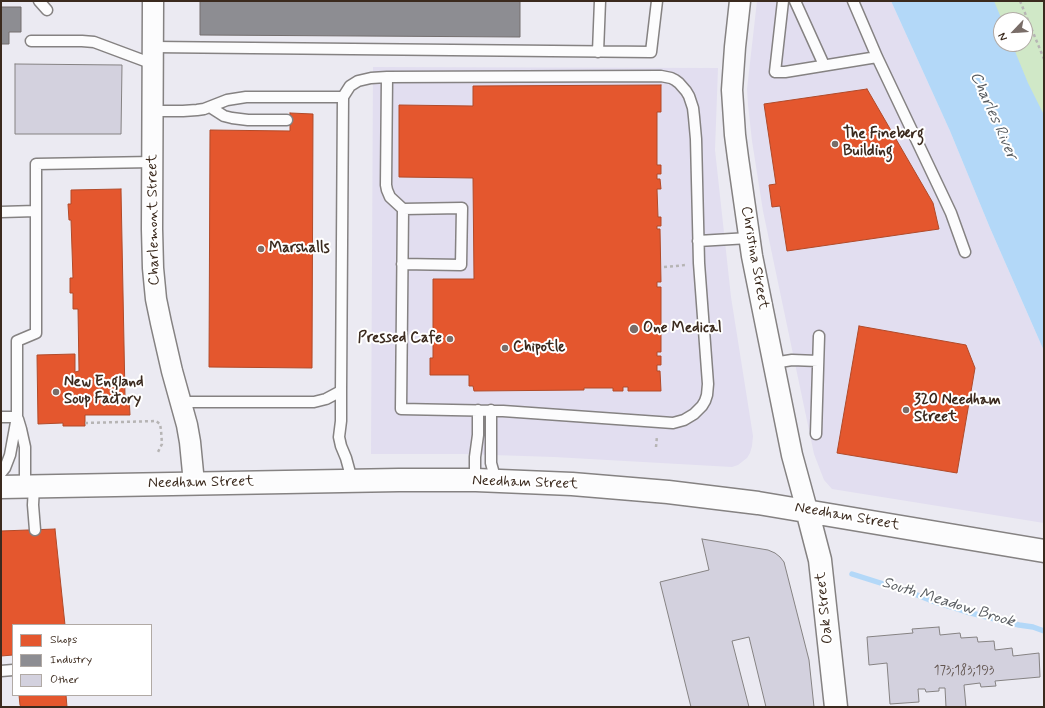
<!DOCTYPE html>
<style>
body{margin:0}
#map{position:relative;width:1045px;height:708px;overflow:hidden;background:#ebeaf2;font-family:Mynerve,sans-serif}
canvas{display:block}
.frame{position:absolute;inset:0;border:2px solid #3b2a1e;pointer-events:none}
.legend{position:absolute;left:12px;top:624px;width:140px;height:72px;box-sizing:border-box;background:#fff;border:1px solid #b1aaa5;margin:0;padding:5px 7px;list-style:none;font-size:12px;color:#3b2a1e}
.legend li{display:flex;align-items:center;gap:8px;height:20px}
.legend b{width:20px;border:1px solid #b1aaa5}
.north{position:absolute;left:993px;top:12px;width:40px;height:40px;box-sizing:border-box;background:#fff;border:1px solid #b1aaa5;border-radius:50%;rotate:245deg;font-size:11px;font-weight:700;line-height:16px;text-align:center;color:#3b2a1e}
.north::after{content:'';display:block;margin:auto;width:14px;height:18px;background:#796d68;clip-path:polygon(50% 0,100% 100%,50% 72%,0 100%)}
</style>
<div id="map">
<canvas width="1045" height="708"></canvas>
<div class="frame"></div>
<ul class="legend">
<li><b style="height:11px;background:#e4572e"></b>Shops</li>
<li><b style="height:11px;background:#8d8d92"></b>Industry</li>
<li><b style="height:11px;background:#d3d1de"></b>Other</li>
</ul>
<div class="north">N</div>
</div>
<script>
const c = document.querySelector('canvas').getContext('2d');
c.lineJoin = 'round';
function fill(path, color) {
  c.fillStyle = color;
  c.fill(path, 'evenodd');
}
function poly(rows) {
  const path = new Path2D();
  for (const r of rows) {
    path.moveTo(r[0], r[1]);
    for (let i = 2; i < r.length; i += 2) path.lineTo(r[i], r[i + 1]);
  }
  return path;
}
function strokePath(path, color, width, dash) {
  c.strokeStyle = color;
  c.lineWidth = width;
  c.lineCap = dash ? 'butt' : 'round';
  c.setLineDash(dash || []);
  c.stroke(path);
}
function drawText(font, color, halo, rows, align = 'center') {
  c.font = font + ' Mynerve,sans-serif';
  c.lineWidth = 4;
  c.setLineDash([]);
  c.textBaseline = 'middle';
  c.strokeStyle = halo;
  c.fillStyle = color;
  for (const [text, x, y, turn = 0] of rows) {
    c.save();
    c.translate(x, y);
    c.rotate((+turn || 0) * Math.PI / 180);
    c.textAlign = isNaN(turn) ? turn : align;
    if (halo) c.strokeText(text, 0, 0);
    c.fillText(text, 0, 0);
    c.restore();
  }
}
const built = poly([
 [757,1,891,1,950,131,990,228,1044,351,1044,523,832,489,824,480,814,454,763,211,752,141,748,105,747,89],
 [373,67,718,68,715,150,731,297,753,436,752,446,750,453,747,458,738,465,732,467,554,457,463,454,371,454]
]);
const green = poly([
 [982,1,1044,1,1044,138,1001,44,1025,44,1025,20,1001,20]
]);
const water = poly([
 [891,1,994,1,1002,20,1001,20,1001,44,1012,44,1028,83,1044,115,1044,351,990,228,950,131]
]);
const shops = poly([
 [661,85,661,112,657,112,657,165,661,165,661,174,657,174,657,179,660,179,661,189,657,189,658,217,661,217,661,226,657,226,657,229,660,229,661,282,657,282,657,287,661,287,661,352,657,352,657,356,661,356,661,365,657,365,657,371,660,371,661,391,628,391,628,387,623,387,623,391,613,391,613,388,584,388,584,390,474,391,473,386,469,386,469,375,430,375,430,358,433,358,433,279,474,279,473,178,399,177,399,105,473,106,473,86,661,85],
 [867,89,933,203,939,229,787,251,780,206,772,207,769,185,776,184,764,104,867,89],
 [290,113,313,114,312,368,209,367,210,130,290,131,290,113],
 [121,189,125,396,129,396,130,415,85,415,85,426,63,426,63,423,38,424,37,355,75,354,75,372,79,371,78,309,73,309,73,293,70,293,70,278,73,278,71,220,69,220,68,204,71,204,71,190,121,189],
 [859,326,966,345,975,368,957,473,837,453,859,326],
 [55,529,65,625,13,625,13,655,1,656,1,531,55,529],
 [19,695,66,695,67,707,21,707,20,705,19,695]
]);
const industry = poly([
 [200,1,520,1,520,37,200,35,200,1],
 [1,7,21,7,21,32,9,32,9,44,1,44,1,7]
]);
const stream = poly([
 [852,574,912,593,935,602,967,612,1019,625,1033,627,1044,631]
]);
const building = poly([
 [15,64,122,65,121,134,15,134,15,64],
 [702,539,768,550,775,553,780,557,784,562,809,660,814,707,766,707,749,637,732,641,749,707,691,707,660,582,709,570,702,539],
 [939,627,940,635,960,633,961,638,977,637,978,642,994,641,995,650,1012,648,1013,656,1039,653,1040,677,995,681,996,686,981,687,980,683,964,685,966,707,946,707,945,688,939,688,939,691,926,692,925,689,918,689,919,702,890,704,887,663,869,665,867,637,913,633,912,629,939,627]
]);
const path = poly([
 [1020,1,1044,59],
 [664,267,686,265],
 [85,423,156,421,160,424,161,430,162,444,158,452],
 [656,447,657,436]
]);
const lane = poly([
 [39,1,47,10],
 [783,1,775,72,785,72,877,57],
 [795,1,824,65],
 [853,1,877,57,943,196,951,213,965,252],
 [31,41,82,41,94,42,153,64],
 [153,47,651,52,657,1],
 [598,52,600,1],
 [343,97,350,86,358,81,371,78,387,77,661,76,671,78,675,80,679,83,686,91,689,96,693,108,694,117,696,139,699,263,708,384,707,395,705,401,702,406,694,414,684,420,673,423,503,411,401,409,403,209,390,197,387,190,386,185,387,77],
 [210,107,224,116,232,118,248,120,287,120],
 [153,111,183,111,197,110,204,109,227,100,246,97,343,97,341,391,326,399,314,402,188,402,181,403],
 [1,212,36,211],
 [698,241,749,238],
 [402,264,461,265,462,208,403,209],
 [773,363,792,360,818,361],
 [341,391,341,421,339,437,341,446,346,458,352,480],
 [491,410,491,463,496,481],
 [1,417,17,417],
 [18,419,21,429,25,447,25,486],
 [816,434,819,336],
 [1,473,5,468,10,455,17,417,17,341,36,333,36,164,153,162],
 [476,480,475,469,475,457,478,435,478,410],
 [34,486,33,505,35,530],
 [1,671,13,670]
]);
const street = poly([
 [153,1,152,229,153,268,156,299,161,323,172,371,187,425,190,442,194,483],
 [740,1,735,47,732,90,735,135,738,158,752,256,792,455,807,510]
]);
const secondary = poly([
 [1,487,399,480,476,480,572,484,668,492,758,503,1044,551],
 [807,510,820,560,836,707]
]);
const markers = [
 [835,144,4,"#796d68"],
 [261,249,4,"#796d68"],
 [634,329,5,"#796d68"],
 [450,339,4,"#796d68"],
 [505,348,4,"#796d68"],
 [56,392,4,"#796d68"],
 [906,410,4,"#796d68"]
];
const numberNames = [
 ["173;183;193",964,671]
];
const poiNames = [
 ["The Fineberg",843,135],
 ["Building",843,152],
 ["Marshalls",269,249],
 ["One Medical",643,329],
 ["Pressed Cafe",442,339,"right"],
 ["Chipotle",513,348],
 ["New England",64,383],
 ["Soup Factory",64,400],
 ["320 Needham",914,401],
 ["Street",914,418]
];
const streetNames = [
 ["Charlemont Street",154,220,-91],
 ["Christina Street",754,258,80],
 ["Needham Street",201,483,-1],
 ["Needham Street",525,483,2],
 ["Needham Street",847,517,10],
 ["Oak Street",825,608,-96]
];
const waterNames = [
 ["Charles River",993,116,66],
 ["South Meadow Brook",948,603,17]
];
fill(built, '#e2def0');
fill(green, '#d0e8c7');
fill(water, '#b3d8f8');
fill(shops, '#e4572e');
strokePath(shops, '#b14a29', 1);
fill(industry, '#8d8d92');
strokePath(industry, '#746f6f', 1);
strokePath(stream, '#b3d8f8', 5.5);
fill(building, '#d3d1de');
strokePath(building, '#858282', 1);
strokePath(lane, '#858282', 13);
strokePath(street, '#858282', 23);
strokePath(secondary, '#858282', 25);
strokePath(path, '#b6b4b4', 2.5, [3, 3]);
strokePath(lane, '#fcfcfd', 10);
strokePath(street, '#fcfcfd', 20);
strokePath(secondary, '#fcfcfd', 22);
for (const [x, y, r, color] of markers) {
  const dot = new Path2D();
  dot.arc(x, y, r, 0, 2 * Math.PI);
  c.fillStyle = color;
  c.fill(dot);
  strokePath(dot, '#fff', 1.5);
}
drawText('13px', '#61544e', null, numberNames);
drawText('bold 15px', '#3b2a1e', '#fff', poiNames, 'left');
drawText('15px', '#3b2a1e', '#fff', streetNames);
drawText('italic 16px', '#585c60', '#fff', waterNames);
</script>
